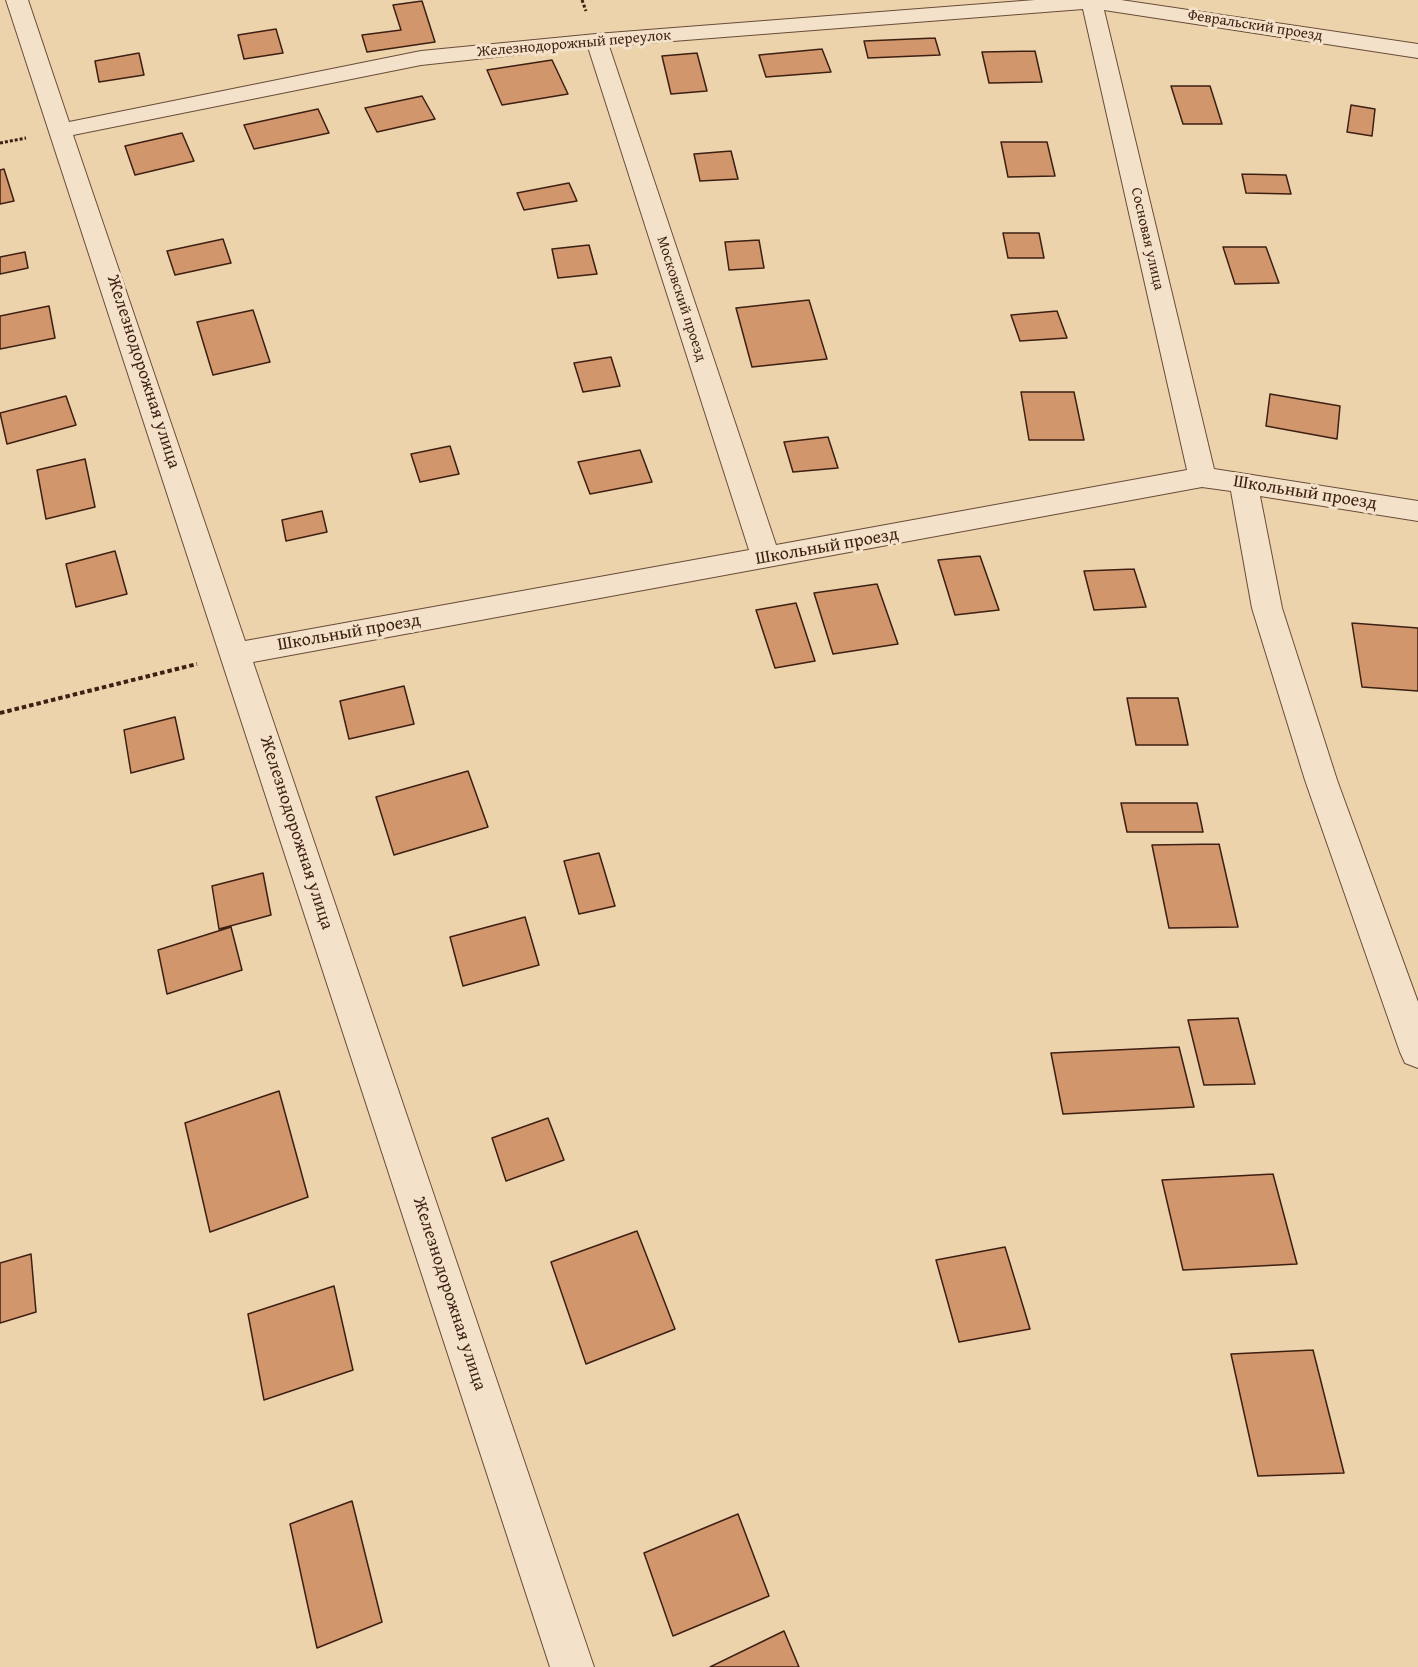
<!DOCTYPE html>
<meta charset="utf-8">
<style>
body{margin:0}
canvas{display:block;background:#ecd3ac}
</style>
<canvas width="1418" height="1667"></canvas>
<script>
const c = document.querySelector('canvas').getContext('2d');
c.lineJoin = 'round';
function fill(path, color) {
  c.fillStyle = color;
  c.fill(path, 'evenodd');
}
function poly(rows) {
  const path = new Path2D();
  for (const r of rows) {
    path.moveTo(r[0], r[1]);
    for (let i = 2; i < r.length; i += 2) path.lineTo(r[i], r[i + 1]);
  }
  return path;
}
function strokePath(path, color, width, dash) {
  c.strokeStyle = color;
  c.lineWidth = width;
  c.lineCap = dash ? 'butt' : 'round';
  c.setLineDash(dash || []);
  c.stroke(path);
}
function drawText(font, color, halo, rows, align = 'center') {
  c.font = font + ' "Gentium Book Plus",serif';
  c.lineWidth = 6;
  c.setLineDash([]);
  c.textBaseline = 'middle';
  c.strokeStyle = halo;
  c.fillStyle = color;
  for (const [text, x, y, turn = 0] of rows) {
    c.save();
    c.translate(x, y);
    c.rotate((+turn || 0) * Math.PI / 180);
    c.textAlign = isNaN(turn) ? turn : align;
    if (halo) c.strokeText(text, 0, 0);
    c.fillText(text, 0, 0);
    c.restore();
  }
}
const building = poly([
 [422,1,435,42,367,52,362,35,401,30,393,5,422,1],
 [276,29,283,53,244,59,238,35,276,29],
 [935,38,940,55,868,58,864,41,935,38],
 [822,49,831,72,766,77,759,55,822,49],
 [1035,51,1042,82,989,83,982,52,1035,51],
 [139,53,144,75,99,82,95,61,139,53],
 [697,53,707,91,671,94,662,56,697,53],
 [552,60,568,94,502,105,487,70,552,60],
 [1171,86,1210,86,1222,124,1183,124,1171,86],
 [422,96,435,119,377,132,365,108,422,96],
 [1351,105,1375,109,1372,136,1347,132,1351,105],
 [318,109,329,133,254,149,244,125,318,109],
 [182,133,194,161,135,175,125,146,182,133],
 [1001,142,1047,142,1055,176,1008,177,1001,142],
 [731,151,738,179,700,181,694,154,731,151],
 [4,169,14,201,0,204,0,170,4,169],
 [1242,174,1286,175,1291,194,1246,193,1242,174],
 [569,183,577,201,524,210,517,193,569,183],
 [1003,233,1039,233,1044,258,1008,258,1003,233],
 [223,239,231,263,175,275,167,251,223,239],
 [759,240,764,268,729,270,725,242,759,240],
 [589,245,597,274,558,278,552,249,589,245],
 [1223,247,1266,247,1279,283,1235,284,1223,247],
 [25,252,28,268,0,274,0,257,25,252],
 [809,300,827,359,752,367,736,308,809,300],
 [49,306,55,338,0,349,0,316,49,306],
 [253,310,270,362,213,375,197,322,253,310],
 [1057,311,1067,338,1020,341,1011,315,1057,311],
 [611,357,620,386,583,392,574,363,611,357],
 [1021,392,1074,392,1084,440,1029,440,1021,392],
 [1270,394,1340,406,1337,439,1266,426,1270,394],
 [66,396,76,425,7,444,0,413,66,396],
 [828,437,838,468,793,472,784,442,828,437],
 [450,446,459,474,420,482,411,454,450,446],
 [640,450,652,482,590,494,578,462,640,450],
 [85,459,95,507,46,519,37,470,85,459],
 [322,511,327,532,286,541,282,520,322,511],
 [115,551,127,594,76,607,66,564,115,551],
 [980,556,999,610,955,615,938,560,980,556],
 [1134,569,1146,607,1094,610,1084,571,1134,569],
 [877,584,898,644,833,654,814,593,877,584],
 [796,603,815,661,775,668,756,610,796,603],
 [1352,623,1418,628,1418,691,1362,687,1352,623],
 [404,686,414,724,349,739,340,701,404,686],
 [1127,698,1178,698,1188,745,1136,745,1127,698],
 [175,717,184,759,131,773,124,730,175,717],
 [468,771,488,827,394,855,376,797,468,771],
 [1121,803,1197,803,1203,832,1127,832,1121,803],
 [1219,844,1238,927,1169,928,1152,845,1219,844],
 [599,853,615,906,579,914,564,861,599,853],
 [263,873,271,915,219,929,212,886,263,873],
 [525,917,539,965,463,986,450,937,525,917],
 [231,927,242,970,167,994,158,950,231,927],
 [1238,1018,1255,1084,1204,1085,1188,1020,1238,1018],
 [1179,1047,1194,1107,1063,1114,1051,1053,1179,1047],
 [279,1091,308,1197,210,1232,185,1123,279,1091],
 [548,1118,564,1160,506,1181,492,1138,548,1118],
 [1273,1174,1297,1264,1183,1270,1162,1180,1273,1174],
 [637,1231,675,1329,586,1364,551,1262,637,1231],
 [1005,1247,1030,1329,959,1342,936,1260,1005,1247],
 [31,1254,36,1312,0,1323,0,1263,31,1254],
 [334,1286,353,1370,264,1400,248,1314,334,1286],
 [1313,1350,1344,1473,1258,1476,1231,1354,1313,1350],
 [352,1501,382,1622,317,1648,290,1524,352,1501],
 [738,1514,769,1596,673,1636,644,1553,738,1514],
 [784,1631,799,1667,710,1667,784,1631]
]);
const pathFar1 = poly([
 [582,0,586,11],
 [0,143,26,138]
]);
const path = poly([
 [0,713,197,664]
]);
const minor = poly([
 [6,0,28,0,69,122,421,51,596,34,1035,0,1121,0,1418,44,1418,58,1104,10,1214,469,1418,501,1418,521,1260,496,1282,608,1337,780,1418,1002,1418,1068,1405,1063,1400,1052,1305,780,1252,608,1231,491,1202,487,253,662,594,1667,550,1667,6,0],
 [1083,9,1187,470,776,545,609,46,1083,9],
 [588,47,749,550,245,641,73,135,421,65,588,47]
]);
const farStreetnames = [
 ["Февральский проезд",1255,26,9],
 ["Железнодорожный переулок",574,44,-5],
 ["Сосновая улица",1147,239,77],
 ["Московский проезд",681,299,72]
];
const streetNames = [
 ["Железнодорожная улица",143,372,72],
 ["Школьный проезд",1305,493,9],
 ["Школьный проезд",827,547,-10],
 ["Школьный проезд",349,633,-10],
 ["Железнодорожная улица",296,833,72],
 ["Железнодорожная улица",449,1294,72]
];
fill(building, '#d2966c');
strokePath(building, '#3d1f13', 1.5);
strokePath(minor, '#694c39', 2);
strokePath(pathFar1, '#3d1f13', 3, [3, 2]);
strokePath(path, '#3d1f13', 4, [4.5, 3]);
fill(minor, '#f3e2c9');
drawText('15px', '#3d1f13', '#f3e2c9', farStreetnames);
drawText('18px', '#3d1f13', '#f3e2c9', streetNames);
</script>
